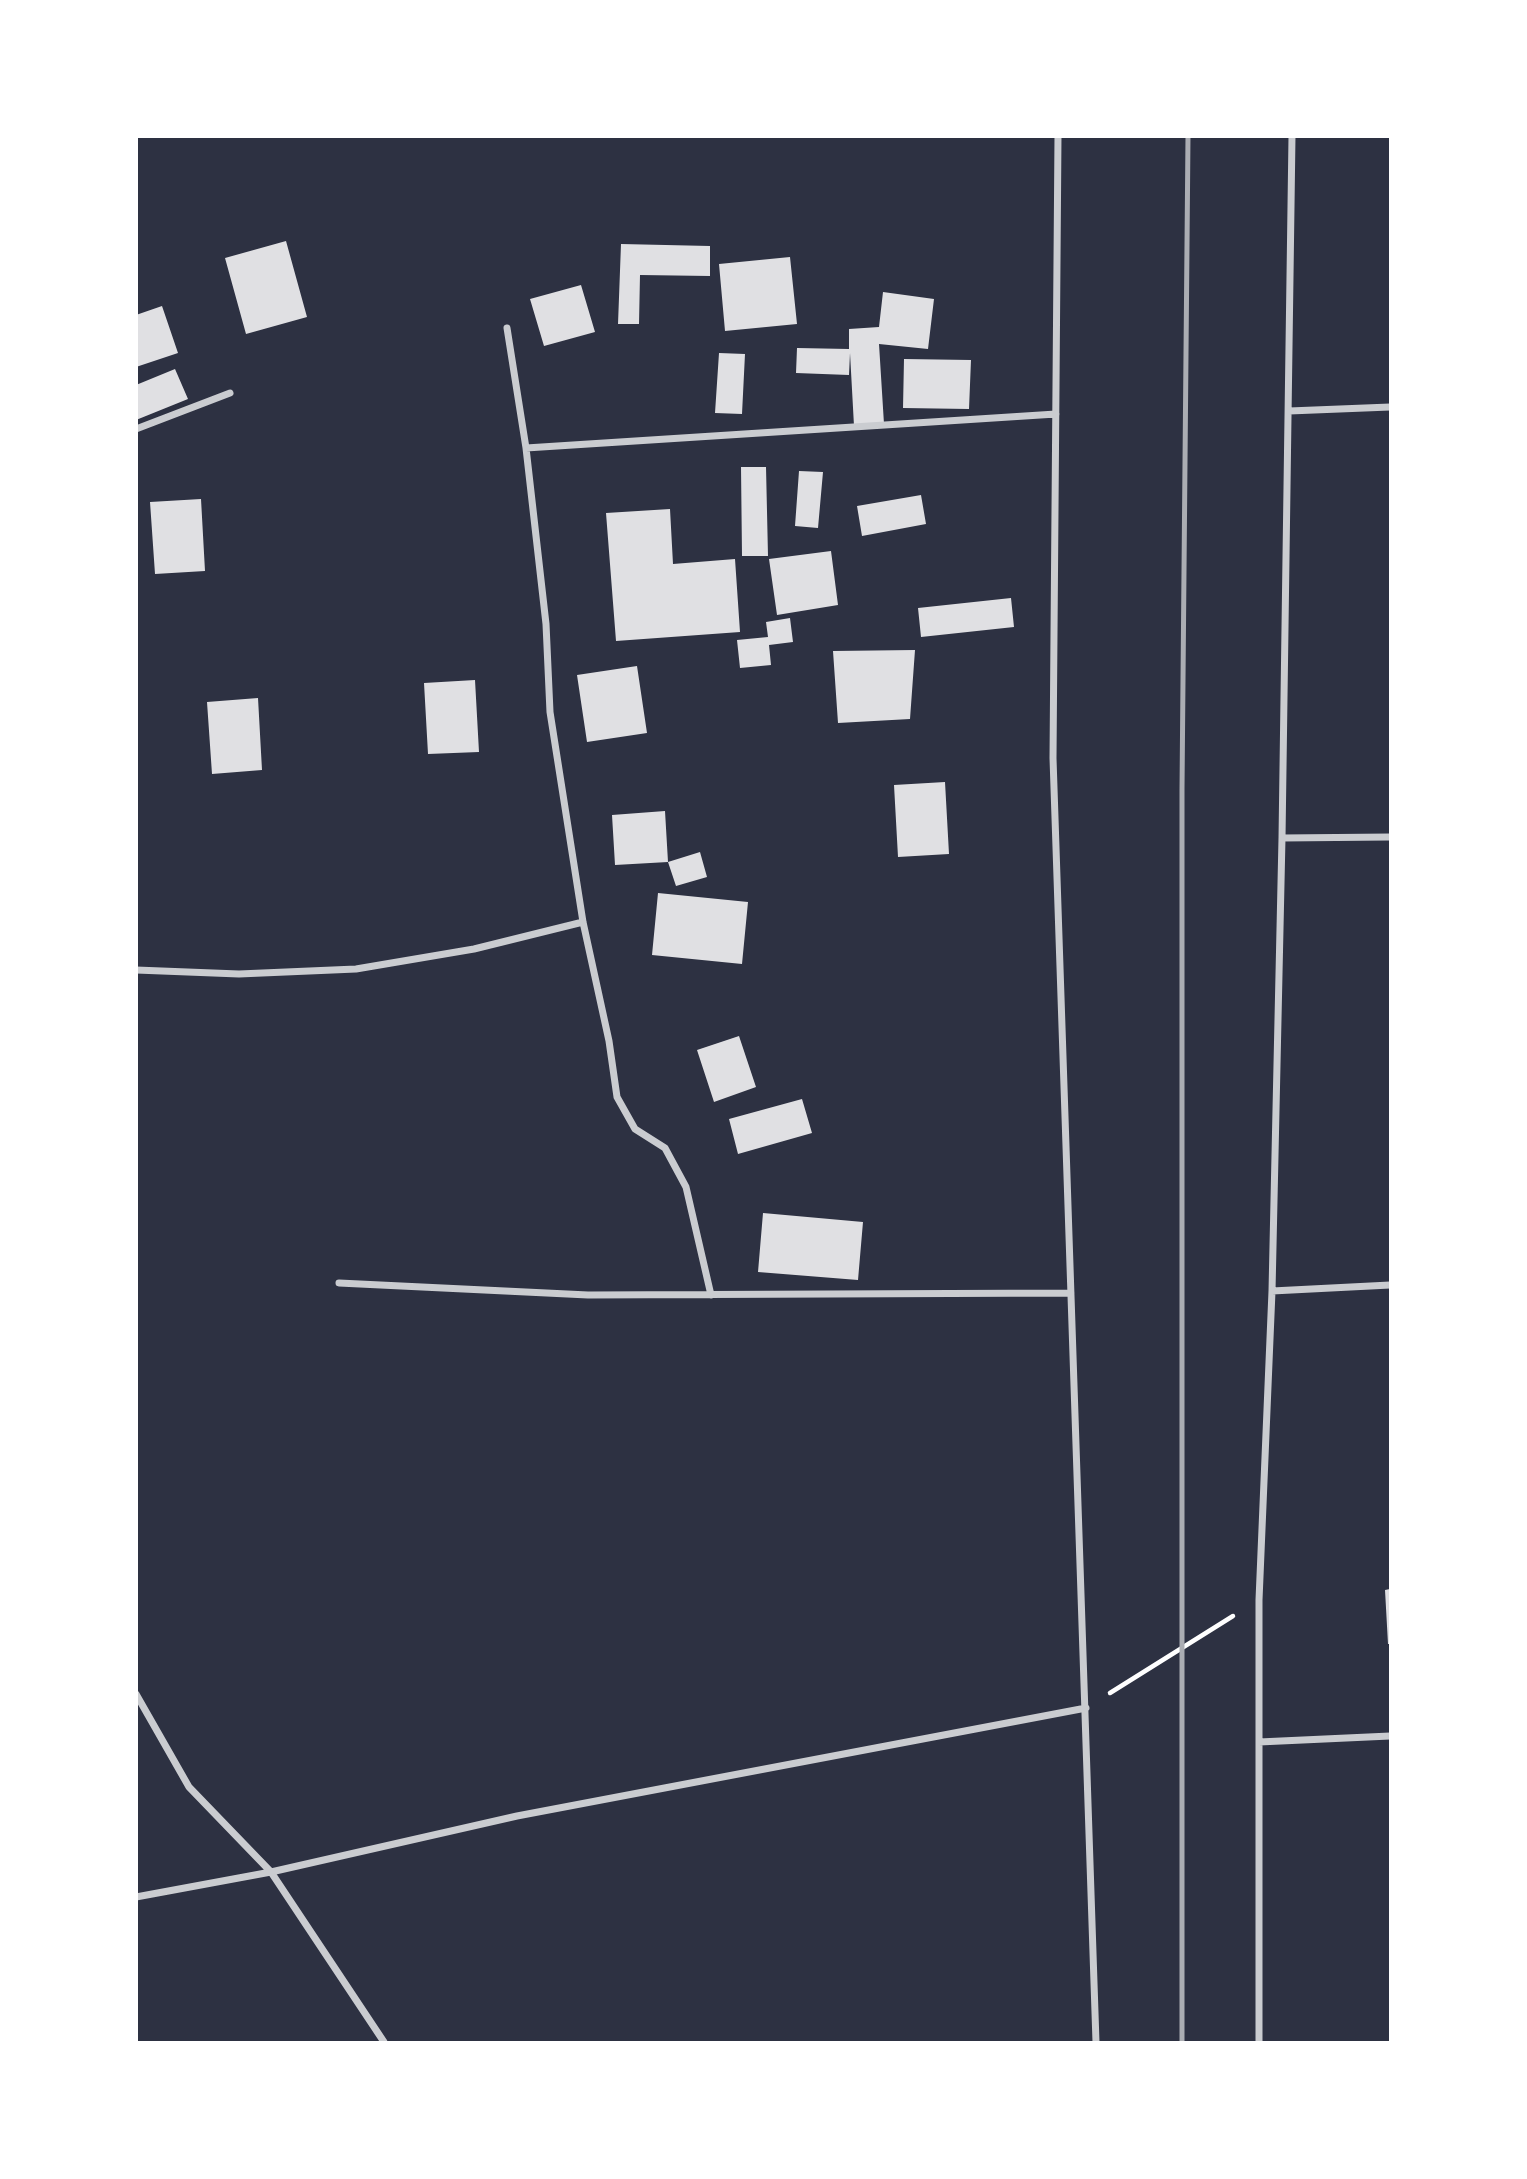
<!DOCTYPE html>
<style>
body{margin:0}
#map{position:relative;width:1527px;height:2179px;overflow:hidden;background:#2d3142;font-family:Lato,sans-serif}
canvas{display:block}
.frame{position:absolute;inset:0;border:138px solid #fff;pointer-events:none}
</style>
<div id="map">
<canvas width="1527" height="2179"></canvas>
<div class="frame"></div>
</div>
<script>
const c = document.querySelector('canvas').getContext('2d');
c.lineJoin = 'round';
function fill(path, color) {
  c.fillStyle = color;
  c.fill(path, 'evenodd');
}
function poly(rows) {
  const path = new Path2D();
  for (const r of rows) {
    path.moveTo(r[0], r[1]);
    for (let i = 2; i < r.length; i += 2) path.lineTo(r[i], r[i + 1]);
  }
  return path;
}
function strokePath(path, color, width, dash) {
  c.strokeStyle = color;
  c.lineWidth = width;
  c.lineCap = dash ? 'butt' : 'round';
  c.setLineDash(dash || []);
  c.stroke(path);
}
const building = poly([
 [286,241,307,317,246,334,225,258],
 [621,244,710,246,710,276,640,275,639,324,618,324],
 [790,257,797,324,725,331,719,264],
 [581,285,595,332,544,346,530,299],
 [883,292,934,299,928,349,879,344,884,424,854,426,850,353,849,375,796,373,797,348,849,349,849,329,879,327],
 [162,306,178,353,136,367,136,315],
 [719,353,745,354,742,414,715,413],
 [904,359,971,360,969,409,903,408],
 [175,369,188,399,136,420,136,385],
 [741,467,766,467,768,556,742,556],
 [799,471,823,472,818,528,795,526],
 [921,495,926,524,862,536,857,506],
 [201,499,205,571,155,574,150,502],
 [670,509,673,564,735,559,740,632,616,641,606,513],
 [831,551,838,605,777,615,769,559],
 [1011,598,1014,627,921,637,918,608],
 [790,618,793,642,769,645,771,665,740,668,737,640,768,637,766,622],
 [915,650,910,719,838,723,833,651],
 [637,666,647,733,587,742,577,675],
 [475,680,479,752,428,754,424,683],
 [258,698,262,770,212,774,207,702],
 [945,782,949,854,898,857,894,785],
 [665,811,668,862,615,865,612,815],
 [700,852,707,877,676,886,668,862],
 [658,893,748,902,742,964,652,955],
 [739,1036,756,1087,714,1102,697,1050],
 [802,1099,812,1133,738,1154,729,1119],
 [763,1213,863,1222,858,1280,758,1272],
 [1390,1589,1390,1644,1388,1644,1385,1590]
]);
const path = poly([
 [1110,1693,1233,1616]
]);
const minor = poly([
 [1058,136,1053,758,1096,2042],
 [507,328,526,448,546,624,550,712,583,922,609,1041,617,1097,635,1129,665,1148,686,1187,711,1295],
 [1289,411,1390,407],
 [136,429,230,393],
 [526,448,1056,414],
 [1282,838,1390,837],
 [136,970,239,974,356,969,474,949,583,922],
 [339,1283,588,1295,1071,1293],
 [1272,1291,1390,1285],
 [136,1694,189,1787,271,1872,384,2042],
 [1259,1742,1390,1736],
 [136,1897,271,1872,517,1816,1086,1708],
 [1259,2042,1259,1600,1272,1291,1282,838,1292,136]
]);
const rail = poly([
 [1182,2042,1182,789,1188,136]
]);
fill(building, '#e0e0e3');
strokePath(path, '#fff', 4.5);
strokePath(minor, '#caccd0', 7);
strokePath(rail, '#abadb3', 5);
</script>
